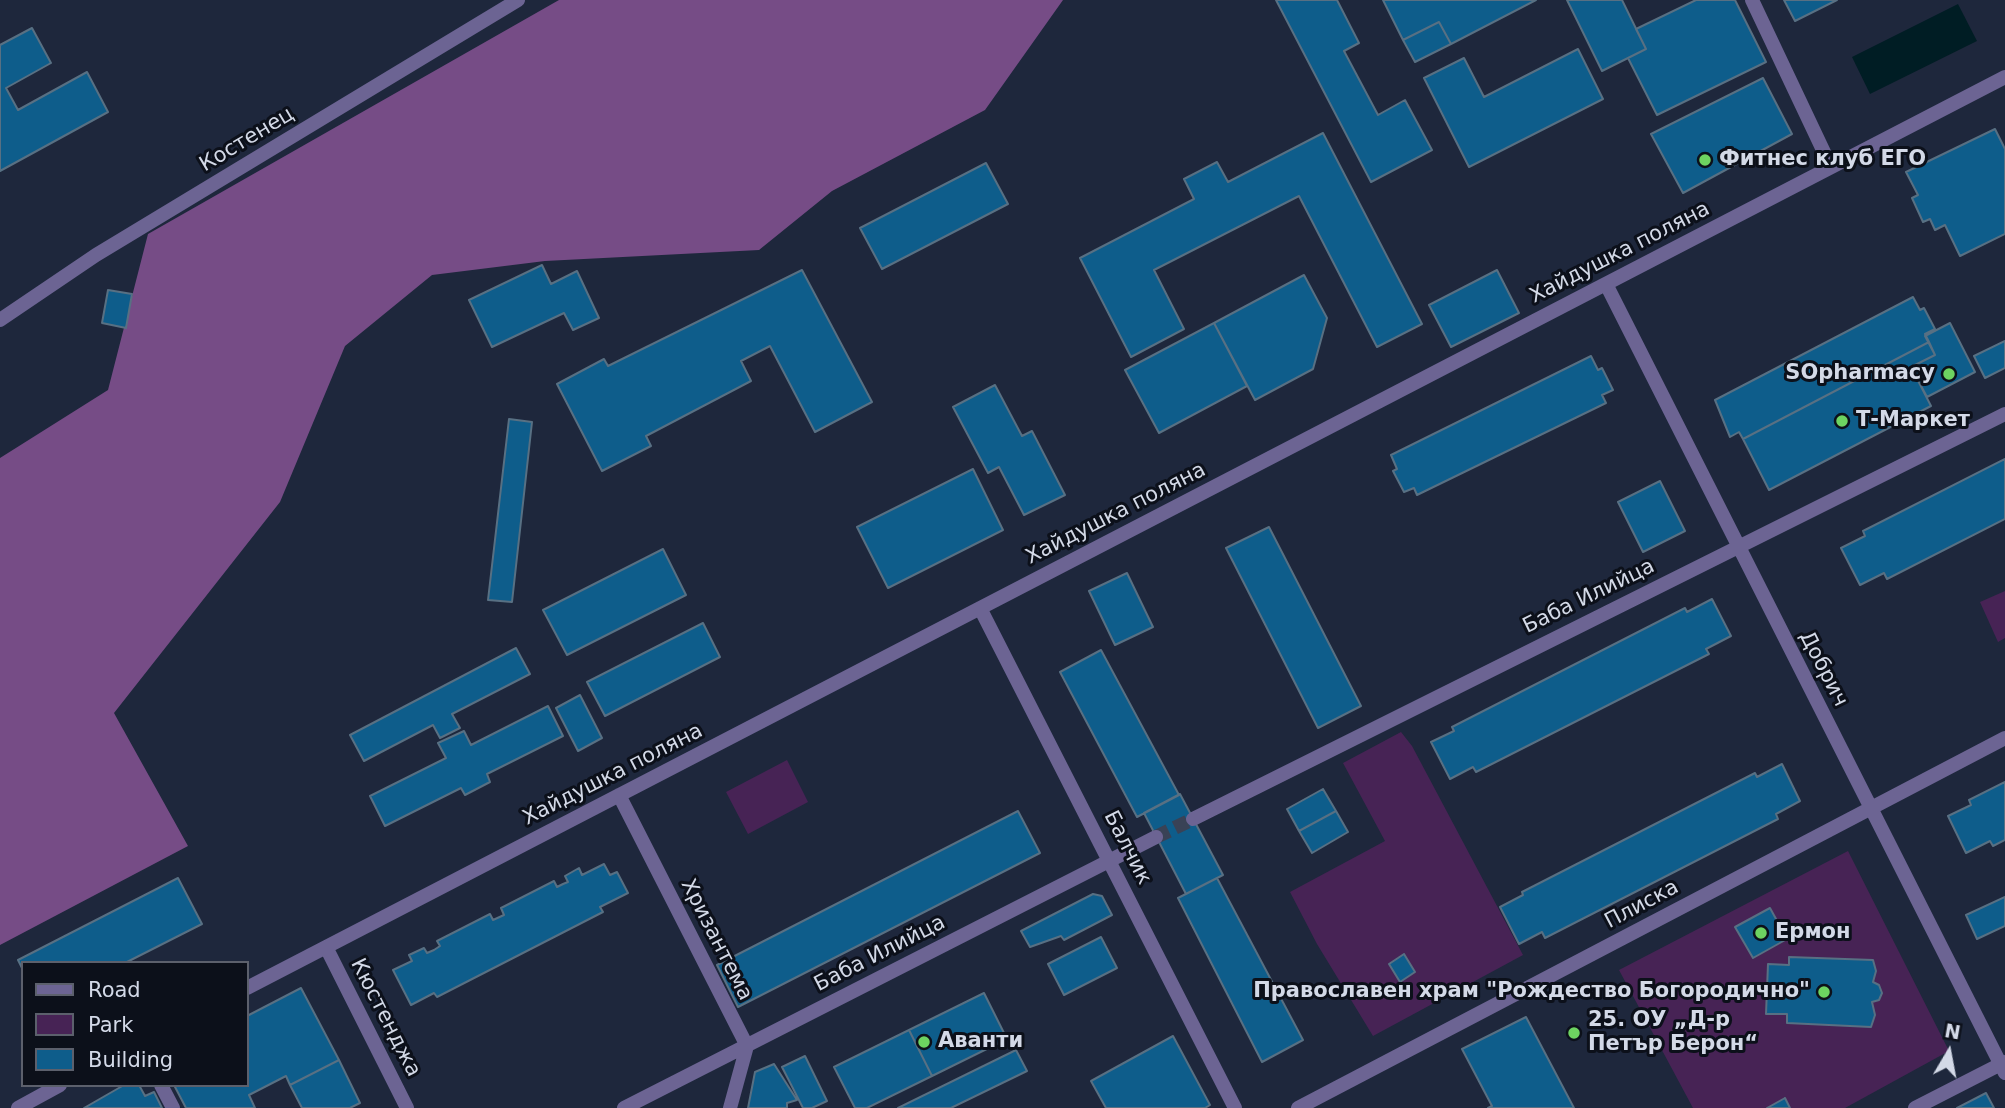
<!DOCTYPE html>
<meta charset="utf-8">
<style>
body{margin:0}
#map{position:relative;width:2005px;height:1108px;overflow:hidden;background:#1e273c;font-family:"DejaVu Sans",sans-serif}
canvas{display:block}
.legend{position:absolute;left:21px;top:961px;width:228px;height:126px;box-sizing:border-box;background:#0c101a;border:2px solid #5c606c;margin:0;padding:9px 12px;list-style:none;font-size:21px;color:#d3d9e7}
.legend li{display:flex;align-items:center;gap:14px;height:35px}
.legend b{width:35px;border:2px solid #5c606c}
.north{position:absolute;left:1914px;top:1017px;width:70px;height:70px;-webkit-text-stroke:5px #0c101a;paint-order:stroke;rotate:10deg;font-size:19px;font-weight:700;line-height:28px;text-align:center;color:#d3d9e7}
.north::after{content:'';display:block;margin:auto;width:24px;height:32px;background:#d3d9e7;clip-path:polygon(50% 0,100% 100%,50% 72%,0 100%)}
</style>
<div id="map">
<canvas width="2005" height="1108"></canvas>
<ul class="legend">
<li><b style="height:9px;background:#6c6493"></b>Road</li>
<li><b style="height:19px;background:#472355"></b>Park</li>
<li><b style="height:19px;background:#0e5d8b"></b>Building</li>
</ul>
<div class="north">N</div>
</div>
<script>
const c = document.querySelector('canvas').getContext('2d');
c.lineJoin = 'round';
function fill(path, color) {
  c.fillStyle = color;
  c.fill(path, 'evenodd');
}
function poly(rows) {
  const path = new Path2D();
  for (const r of rows) {
    path.moveTo(r[0], r[1]);
    for (let i = 2; i < r.length; i += 2) path.lineTo(r[i], r[i + 1]);
  }
  return path;
}
function strokePath(path, color, width, dash) {
  c.strokeStyle = color;
  c.lineWidth = width;
  c.lineCap = dash ? 'butt' : 'round';
  c.setLineDash(dash || []);
  c.stroke(path);
}
function drawText(font, color, halo, rows, align = 'center') {
  c.font = font + ' "DejaVu Sans",sans-serif';
  c.lineWidth = 6;
  c.setLineDash([]);
  c.textBaseline = 'middle';
  c.strokeStyle = halo;
  c.fillStyle = color;
  for (const [text, x, y, turn = 0] of rows) {
    c.save();
    c.translate(x, y);
    c.rotate((+turn || 0) * Math.PI / 180);
    c.textAlign = isNaN(turn) ? turn : align;
    if (halo) c.strokeText(text, 0, 0);
    c.fillText(text, 0, 0);
    c.restore();
  }
}
const green = poly([
 [2005,591,2005,638,1998,642,1980,602],
 [1401,732,1412,746,1523,955,1373,1036,1317,944,1290,892,1385,841,1343,763],
 [787,760,808,802,748,834,726,792],
 [1848,851,1949,1051,1845,1108,1693,1108,1619,970]
]);
const forest = poly([
 [559,0,1063,0,985,110,832,191,759,250,545,261,432,275,345,346,280,502,114,713,188,846,0,945,0,458,108,390,148,234]
]);
const water = poly([
 [1958,4,1977,41,1870,94,1852,57]
]);
const building = poly([
 [1276,0,1337,0,1359,43,1344,51,1378,115,1405,100,1432,150,1371,182,1276,0],
 [1383,0,1536,0,1451,44,1439,22,1403,40,1383,0],
 [1567,0,1622,0,1646,49,1602,71,1567,0],
 [1696,0,1735,0,1766,62,1657,115,1628,58,1646,49,1636,29,1696,0],
 [1784,0,1837,0,1795,21,1784,0],
 [1439,22,1451,44,1415,62,1403,40,1439,22],
 [32,28,51,63,6,88,18,110,87,72,108,112,0,171,0,45,32,28],
 [1578,49,1603,99,1469,167,1424,78,1464,58,1484,97,1578,49],
 [1763,78,1792,134,1683,193,1651,134,1763,78],
 [1995,129,2005,149,2005,234,1960,256,1945,225,1935,230,1930,219,1923,222,1912,198,1918,195,1906,172,1995,129],
 [1323,133,1422,324,1377,347,1299,196,1154,270,1184,329,1131,357,1080,258,1194,199,1184,179,1217,162,1228,182,1323,133],
 [986,163,1008,204,882,269,860,228,986,163],
 [542,265,551,284,577,271,599,318,573,330,564,313,492,347,469,300,542,265],
 [802,270,872,402,815,432,770,346,741,361,751,381,646,436,651,446,602,471,557,384,604,359,608,366,802,270],
 [1497,270,1519,313,1451,347,1429,305,1497,270],
 [1304,275,1327,318,1313,369,1255,400,1214,323,1304,275],
 [108,290,132,294,126,328,102,323,108,290],
 [1913,297,1920,310,1924,308,1935,329,1925,334,1929,342,1743,439,1739,432,1730,437,1715,400,1913,297],
 [1214,323,1247,386,1159,433,1125,370,1214,323],
 [1950,323,1975,372,1927,397,1911,367,1935,355,1925,336,1950,323],
 [2005,341,2005,368,1985,378,1974,356,2005,341],
 [1929,342,1935,355,1911,367,1931,406,1769,490,1743,439,1929,342],
 [1591,356,1598,370,1602,368,1613,390,1602,395,1606,403,1417,495,1414,488,1404,492,1393,471,1397,469,1391,455,1591,356],
 [995,385,1022,436,1032,431,1065,495,1024,515,999,467,988,473,953,407,995,385],
 [509,419,532,422,512,602,488,600,509,419],
 [2005,459,2005,519,1887,579,1884,573,1860,585,1841,548,1865,536,1863,531,2005,459],
 [973,469,1003,530,888,588,857,527,973,469],
 [1660,481,1685,531,1643,552,1618,502,1660,481],
 [1269,527,1361,706,1318,728,1226,548,1269,527],
 [663,549,686,595,567,655,543,610,663,549],
 [1127,573,1153,627,1115,645,1089,591,1127,573],
 [1712,599,1731,636,1706,649,1709,654,1476,772,1473,767,1450,779,1431,742,1454,731,1452,727,1685,608,1687,612,1712,599],
 [703,623,720,657,605,716,587,682,703,623],
 [516,648,530,674,452,714,460,728,440,738,433,725,364,761,350,735,516,648],
 [1101,650,1179,795,1137,817,1060,672,1101,650],
 [580,695,602,738,578,751,556,708,580,695],
 [548,706,563,736,487,774,490,782,465,795,461,788,385,826,370,796,446,758,438,743,464,731,471,745,548,706],
 [1782,764,1800,801,1776,814,1778,819,1545,938,1542,932,1519,944,1500,907,1523,895,1522,892,1755,773,1757,777,1782,764],
 [2005,782,2005,840,1993,846,1990,841,1966,853,1948,816,1971,805,1969,800,2005,782],
 [1323,789,1336,811,1299,831,1287,809,1323,789],
 [1180,794,1223,875,1186,894,1144,813,1180,794],
 [1018,811,1040,853,738,1007,717,965,1018,811],
 [1336,811,1348,832,1312,853,1299,831,1336,811],
 [604,864,610,875,617,872,628,893,600,907,603,912,437,997,434,993,411,1005,393,970,412,961,409,955,424,948,427,953,434,950,440,946,437,941,490,914,493,920,504,915,501,908,554,881,557,887,563,884,568,882,565,876,579,868,582,875,604,864],
 [178,878,202,924,125,963,23,963,23,970,18,960,178,878],
 [1217,878,1303,1040,1262,1062,1178,898,1217,878],
 [1093,894,1102,896,1112,915,1064,940,1061,936,1030,947,1021,931,1093,894],
 [2005,897,2005,926,1977,939,1966,915,2005,897],
 [1770,908,1787,939,1753,958,1735,927,1770,908],
 [1101,937,1117,968,1064,995,1048,964,1101,937],
 [1404,954,1415,972,1400,982,1389,964,1404,954],
 [1789,957,1873,960,1876,971,1873,982,1879,985,1882,993,1879,1000,1872,1002,1875,1015,1871,1027,1787,1023,1787,1014,1766,1014,1768,964,1789,965,1789,957],
 [301,988,339,1060,290,1085,286,1076,249,1095,255,1108,186,1108,174,1085,247,1085,247,1016,301,988],
 [984,993,1007,1039,932,1076,909,1030,984,993],
 [1526,1017,1574,1108,1488,1108,1492,1106,1462,1049,1526,1017],
 [909,1030,932,1076,867,1108,855,1108,834,1067,909,1030],
 [1173,1036,1210,1105,1205,1108,1106,1108,1091,1081,1173,1036],
 [1016,1050,1027,1071,951,1108,898,1108,1016,1050],
 [805,1056,827,1101,812,1108,803,1108,782,1067,805,1056],
 [339,1060,360,1103,350,1108,302,1108,290,1085,339,1060],
 [774,1064,797,1100,787,1103,787,1108,748,1108,755,1072,774,1064],
 [124,1085,139,1085,145,1096,154,1092,162,1108,84,1108,124,1085],
 [1986,1093,1994,1108,1957,1108,1986,1093],
 [1785,1098,1790,1108,1767,1108,1785,1098]
]);
const streetTunnel = poly([
 [1156,837,1193,819]
]);
const street = poly([
 [1752,0,1831,167],
 [1606,284,2005,1073],
 [0,320,96,255,518,0],
 [980,608,1235,1108],
 [619,795,747,1046,730,1108],
 [1193,819,2005,414],
 [326,947,407,1108],
 [247,988,2005,77],
 [161,1085,173,1108],
 [18,1108,60,1085],
 [624,1108,1156,837],
 [1298,1108,2005,738],
 [1915,1108,2005,1062]
]);
const markers = [
 [1705,160,7,"#6dd361"],
 [1949,374,7,"#6dd361"],
 [1842,421,7,"#6dd361"],
 [1761,933,7,"#6dd361"],
 [1824,992,7,"#6dd361"],
 [1574,1033,7,"#6dd361"],
 [924,1042,7,"#6dd361"]
];
const streetNames = [
 ["Костенец",247,140,-31],
 ["Хайдушка поляна",1620,253,-27],
 ["Хайдушка поляна",1116,514,-27],
 ["Баба Илийца",1589,597,-26],
 ["Добрич",1823,669,63],
 ["Хайдушка поляна",613,775,-27],
 ["Балчик",1127,848,63],
 ["Плиска",1642,905,-28],
 ["Хризантема",716,940,63],
 ["Баба Илийца",880,954,-27],
 ["Кюстенджа",385,1018,63]
];
const poiNames = [
 ["Фитнес клуб ЕГО",1719,160],
 ["SOpharmacy",1935,374,"right"],
 ["Т-Маркет",1856,421],
 ["Ермон",1775,933],
 ["Православен храм \"Рождество Богородично\"",1810,992,"right"],
 ["25. ОУ „Д-р",1588,1021],
 ["Петър Берон“",1588,1045],
 ["Аванти",938,1042]
];
fill(green, '#472355');
fill(forest, '#764c86');
fill(water, '#001d24');
fill(building, '#0e5d8b');
strokePath(building, '#587083', 2);
strokePath(streetTunnel, '#394256', 14, [14, 7]);
strokePath(street, '#6c6493', 14);
for (const [x, y, r, color] of markers) {
  const dot = new Path2D();
  dot.arc(x, y, r, 0, 2 * Math.PI);
  c.fillStyle = color;
  c.fill(dot);
  strokePath(dot, '#0c101a', 2.5);
}
drawText('21px', '#d3d9e7', '#0c101a', streetNames);
drawText('bold 21px', '#d3d9e7', '#0c101a', poiNames, 'left');
</script>
